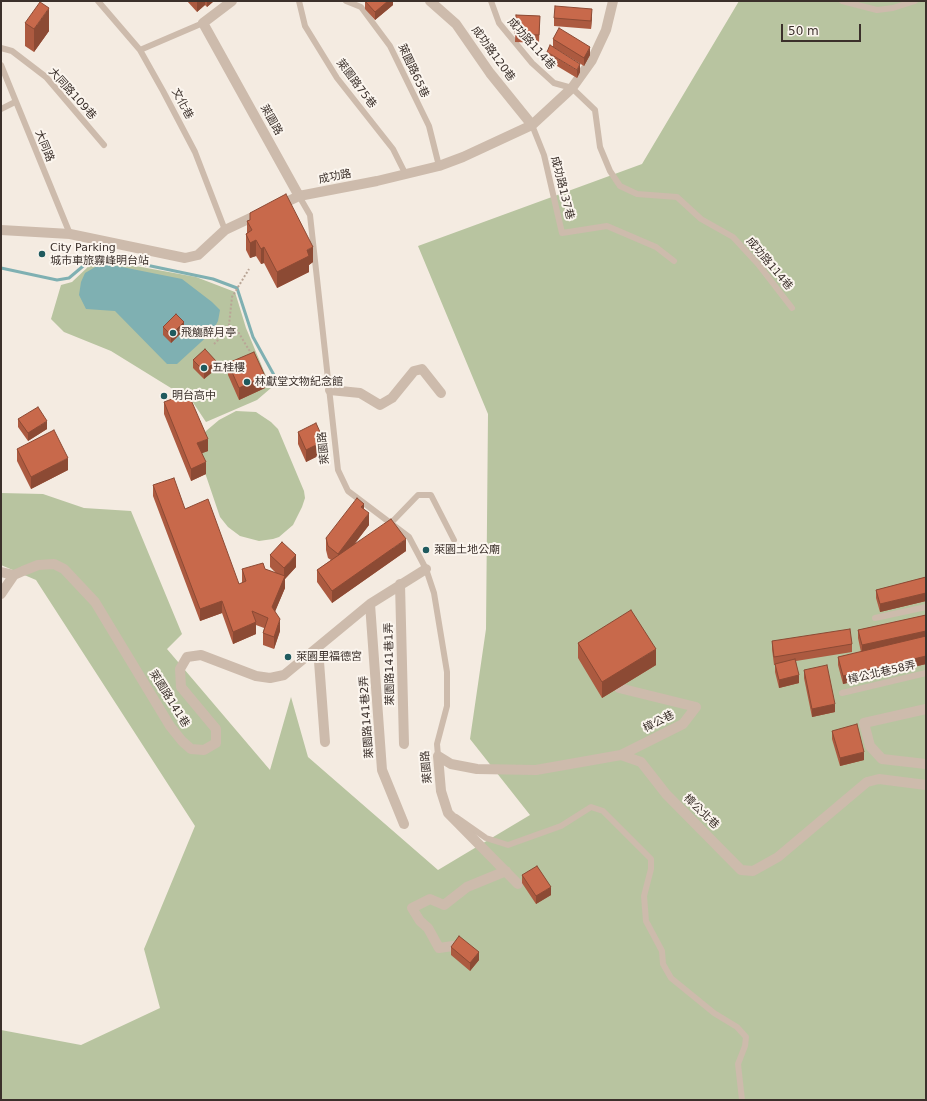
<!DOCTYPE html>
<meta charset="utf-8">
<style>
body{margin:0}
#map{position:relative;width:927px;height:1101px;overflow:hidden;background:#f4ebe1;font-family:"DejaVu Sans",sans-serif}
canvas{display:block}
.frame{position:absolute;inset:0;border:2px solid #3b302b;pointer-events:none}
.scale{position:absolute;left:781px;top:24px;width:80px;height:18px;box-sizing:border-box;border:2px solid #3b302b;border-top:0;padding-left:5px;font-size:12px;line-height:14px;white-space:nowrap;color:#3b302b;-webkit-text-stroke:3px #fbf5ee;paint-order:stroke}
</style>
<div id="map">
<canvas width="927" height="1101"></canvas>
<div class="frame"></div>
<div class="scale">50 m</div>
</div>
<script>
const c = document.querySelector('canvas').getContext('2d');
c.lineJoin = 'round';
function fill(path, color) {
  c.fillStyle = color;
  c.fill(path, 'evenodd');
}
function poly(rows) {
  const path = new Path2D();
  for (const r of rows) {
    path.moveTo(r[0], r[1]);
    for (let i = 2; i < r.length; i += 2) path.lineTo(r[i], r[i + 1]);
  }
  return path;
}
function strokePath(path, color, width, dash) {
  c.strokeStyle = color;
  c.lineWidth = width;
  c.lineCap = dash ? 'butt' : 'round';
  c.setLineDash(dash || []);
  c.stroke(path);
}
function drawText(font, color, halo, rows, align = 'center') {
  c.font = font + ' "DejaVu Sans","Noto Sans TC",sans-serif';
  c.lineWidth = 4;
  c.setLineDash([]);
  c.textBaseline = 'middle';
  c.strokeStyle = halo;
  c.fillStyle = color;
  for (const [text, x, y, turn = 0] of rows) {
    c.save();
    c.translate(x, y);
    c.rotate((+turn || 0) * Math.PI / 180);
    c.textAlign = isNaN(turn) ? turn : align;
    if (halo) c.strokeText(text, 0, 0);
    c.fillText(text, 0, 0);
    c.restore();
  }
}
const green = poly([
 [739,1,926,1,926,1100,1,1100,1,1030,81,1045,160,1008,144,949,195,826,36,580,1,565,1,493,43,494,84,508,131,511,182,634,167,649,270,770,291,697,308,757,438,870,530,815,470,739,486,629,488,414,418,246,642,164],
 [103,260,196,277,235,292,246,328,271,388,257,400,206,422,192,401,111,351,64,332,51,319,61,285,72,282,90,265],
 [236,411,256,412,271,422,278,429,304,491,305,498,302,507,293,525,279,537,273,539,259,541,240,536,228,527,220,517,200,458,203,436,206,431,219,420]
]);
const water = poly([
 [102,263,182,279,212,302,220,310,218,321,212,332,177,364,167,364,115,311,86,309,79,295,81,282,85,273]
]);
const stream = poly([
 [1,268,57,280,69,278,94,257,103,256,213,279,237,288,253,337,280,386]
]);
const path = poly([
 [229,325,237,330,252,355],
 [214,344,225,333,229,325,232,297,249,269]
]);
const service = poly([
 [98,1,140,50,163,91,195,152,225,230],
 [299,1,305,26,337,78,393,149,406,175],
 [346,1,361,7,390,46,429,126,439,166],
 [491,1,499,23,532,63,554,83,572,88,595,110,600,147,610,171,620,186,637,194,677,197,701,219,733,237,758,264,792,308],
 [842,1,877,10,893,8,915,1],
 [1,48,12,51,46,77,104,145],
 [140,50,203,23],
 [1,65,70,234],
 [1,109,15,102],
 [532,125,544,155,562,233,607,226,656,247,674,261],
 [299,196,310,215,338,470,348,491,409,537,426,569,434,593,447,672,447,706,437,744,438,756],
 [391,523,418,495,431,495,454,540],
 [875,618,926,607],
 [842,693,926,673],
 [456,817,486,838,508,845,561,826,591,807,603,811,651,859,651,869,644,896,646,921,662,951,663,964,671,978,714,1013,737,1027,746,1037,745,1046,738,1064,742,1100]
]);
const minor = poly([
 [232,1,203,23,299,196],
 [430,1,456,24,490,73,532,125],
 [278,206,299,196,377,181,439,166,463,157,532,125,572,88,592,60,606,30,613,1],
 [1,230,70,234,185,258,198,255,225,230,261,213],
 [330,390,360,393,380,405,392,398,414,371,422,369,441,393],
 [1,572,14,575],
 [400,584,404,744],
 [1,594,14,575,23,571,38,565,54,564,64,569,95,602,170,726,182,741,191,749,204,750,216,743,216,729,181,687,180,669,187,657,201,655,256,676,270,678,284,675,370,604,426,569],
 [370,604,382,770,404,824],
 [318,648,325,742],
 [619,688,696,707,683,724,621,755],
 [926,709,864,723,870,746,882,759,926,764],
 [438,756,451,764,477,769,536,770,621,755,641,762,666,794,741,870,753,871,778,857,867,782,879,779,926,785],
 [438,756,441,791,448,813,518,884],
 [453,946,439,948,428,928,420,921,412,908,430,899,444,905,467,887,506,871]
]);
const wall = poly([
 [187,1,214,1,207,7,205,5,197,12],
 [365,1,393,1,393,5,375,20,365,9],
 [516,15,540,16,539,43,515,42],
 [592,17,591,29,554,26,554,18],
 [25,23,49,31,34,52,25,46],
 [553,39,590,55,584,66,553,47],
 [547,52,580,72,577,78,547,60],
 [247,221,313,262,309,265,309,272,277,288,264,263,261,264,256,256,250,258,246,250,246,234,247,233],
 [163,327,184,330,171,343,163,335],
 [193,360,216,369,204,379,193,368],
 [228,363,265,388,239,400,228,375],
 [164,402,208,451,202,453,206,474,191,481,164,414],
 [18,419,47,429,28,441,18,427],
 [298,432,324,453,306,462,298,444],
 [17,449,68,470,31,489,17,461],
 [153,485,185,509,239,584,242,583,242,569,265,569,276,573,270,567,270,555,296,567,285,579,285,588,275,611,280,631,274,649,263,645,263,633,264,628,256,625,256,634,233,644,222,613,200,621,153,496],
 [364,510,369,525,354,544,406,551,332,603,317,582,317,570,331,560,328,558,326,550,326,538],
 [926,577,926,601,880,612,876,598,876,590],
 [926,615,926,664,843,684,838,665,838,657,861,652,858,638,858,630],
 [772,641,852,644,852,652,796,661,799,683,779,688,775,672,775,665,774,665,772,649],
 [578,643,656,665,602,698,578,658],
 [804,670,835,712,812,717,804,678],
 [832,731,864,760,840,766,832,739],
 [522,875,551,895,536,904,522,883],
 [451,947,479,960,470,971,451,955]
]);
const shadedWall = poly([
 [197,1,205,1,205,5,197,12],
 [207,1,214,1,207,7],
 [388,1,393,1,393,5,375,20,375,12],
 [49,8,49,31,34,52,34,29],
 [592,9,592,17,591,29,591,21],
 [590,47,590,55,584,66,584,58],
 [580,64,580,72,577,78,577,70],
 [256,240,256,256,250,258,250,243],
 [264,247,264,263,261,264,261,249],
 [313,247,313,262,309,265,309,272,277,288,277,272,307,250],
 [184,322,184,330,171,343,171,335],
 [216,361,216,369,204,379,204,371],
 [265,376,265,388,239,400,239,388],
 [47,421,47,429,28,441,28,433],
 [208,439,208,451,197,455,197,443],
 [324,441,324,453,306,462,306,450],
 [68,458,68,470,31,489,31,477],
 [206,462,206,474,191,481,191,469],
 [364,504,364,515,361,507],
 [369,513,369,525,338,566,338,554],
 [406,539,406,551,332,603,332,591],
 [296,555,296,567,285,579,285,588,272,619,272,607,284,578,284,568],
 [926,593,926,601,880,612,880,604],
 [222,601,222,613,200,621,200,609],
 [280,619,280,631,274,649,274,637],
 [256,622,256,634,233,644,233,632],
 [926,631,926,639,862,653,862,645],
 [656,649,656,665,602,698,602,682],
 [926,656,926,664,843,684,843,676],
 [799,675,799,683,779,688,779,680],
 [835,704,835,712,812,717,812,709],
 [864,752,864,760,840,766,840,758],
 [551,887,551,895,536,904,536,896],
 [479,952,479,960,470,971,470,963]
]);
const building = poly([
 [365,1,388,1,375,12,365,1],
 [40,2,49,8,34,29,25,23,40,2],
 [555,6,592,9,591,21,554,18,555,6],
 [516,15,540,16,539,35,515,34,516,15],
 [559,28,590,47,584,58,553,39,559,28],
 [550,45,580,64,577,70,547,52,550,45],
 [286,194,313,247,307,250,309,256,277,272,264,247,261,249,256,240,250,243,246,234,252,230,247,221,250,220,250,213,286,194],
 [176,314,184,322,171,335,163,327,176,314],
 [205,349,216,361,204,371,193,360,205,349],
 [254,352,265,376,239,388,228,363,254,352],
 [188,393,208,439,197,443,206,462,191,469,164,402,188,393],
 [38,407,47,421,28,433,18,419,38,407],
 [316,423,324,441,306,450,298,432,316,423],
 [54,430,68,458,31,477,17,449,54,430],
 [174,478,185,509,208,499,239,584,246,581,242,569,263,563,265,569,285,576,272,607,280,619,274,637,263,633,268,618,252,611,256,622,233,632,222,601,200,609,153,485,174,478],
 [357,498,364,504,361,507,369,513,338,554,328,546,326,538,357,498],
 [391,519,406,539,332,591,317,570,391,519],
 [282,542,296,555,284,568,270,555,282,542],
 [926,577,926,593,880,604,876,590,926,577],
 [631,610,656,649,602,682,578,643,631,610],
 [926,615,926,631,862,645,858,630,926,615],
 [850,629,852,644,774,657,772,641,850,629],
 [926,636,926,656,843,676,838,657,926,636],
 [795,659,799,675,779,680,775,664,795,659],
 [827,665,835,704,812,709,804,670,827,665],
 [857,724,864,752,840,758,832,731,857,724],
 [537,866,551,887,536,896,522,875,537,866],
 [459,936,479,952,470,963,451,947,459,936]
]);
const markers = [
 [42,254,4,"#1f5a5e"],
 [173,333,4,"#1f5a5e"],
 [204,368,4,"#1f5a5e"],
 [247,382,4,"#1f5a5e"],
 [164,396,4,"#1f5a5e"],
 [426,550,4,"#1f5a5e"],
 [288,657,4,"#1f5a5e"]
];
const streetNames = [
 ["成功路114巷",531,44,48],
 ["成功路120巷",493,54,54],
 ["萊園路65巷",413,71,65],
 ["萊園路75巷",356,84,53],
 ["大同路109巷",72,94,48],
 ["文化巷",182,104,62],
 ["萊園路",271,120,61],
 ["大同路",44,146,68],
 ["成功路",335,177,-11],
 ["成功路137巷",562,188,76],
 ["成功路114巷",769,264,50],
 ["萊園路",324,448,-96],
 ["萊園路141巷1弄",390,664,-91],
 ["樟公北巷58弄",882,673,-13],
 ["萊園路141巷",169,699,58],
 ["萊園路141巷2弄",367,717,-94],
 ["樟公巷",659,722,-27],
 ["萊園路",427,767,-95],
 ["樟公北巷",701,812,44]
];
const poiNames = [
 ["City Parking",50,248],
 ["城市車旅霧峰明台站",50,261],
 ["飛觴醉月亭",181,333],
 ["五桂樓",212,368],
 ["林獻堂文物紀念館",255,382],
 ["明台高中",172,396],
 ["萊園土地公廟",434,550],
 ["萊園里福德宮",296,657]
];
fill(green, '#b8c4a0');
fill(water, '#7fb0b2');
strokePath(stream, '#7fb0b2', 3);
strokePath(path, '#b9a596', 2, [2, 2]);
strokePath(service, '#cdbbac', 6);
strokePath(minor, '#cdbbac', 10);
fill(wall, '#ac5a40');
fill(shadedWall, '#8c4a34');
fill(building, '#c8694b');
strokePath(building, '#8c4a34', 1);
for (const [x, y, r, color] of markers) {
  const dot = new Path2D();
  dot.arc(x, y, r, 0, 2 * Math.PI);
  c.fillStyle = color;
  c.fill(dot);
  strokePath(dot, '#fbf5ee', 1.5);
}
drawText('11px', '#3b302b', '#fbf5ee', streetNames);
drawText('11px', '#3b302b', '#fbf5ee', poiNames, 'left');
</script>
